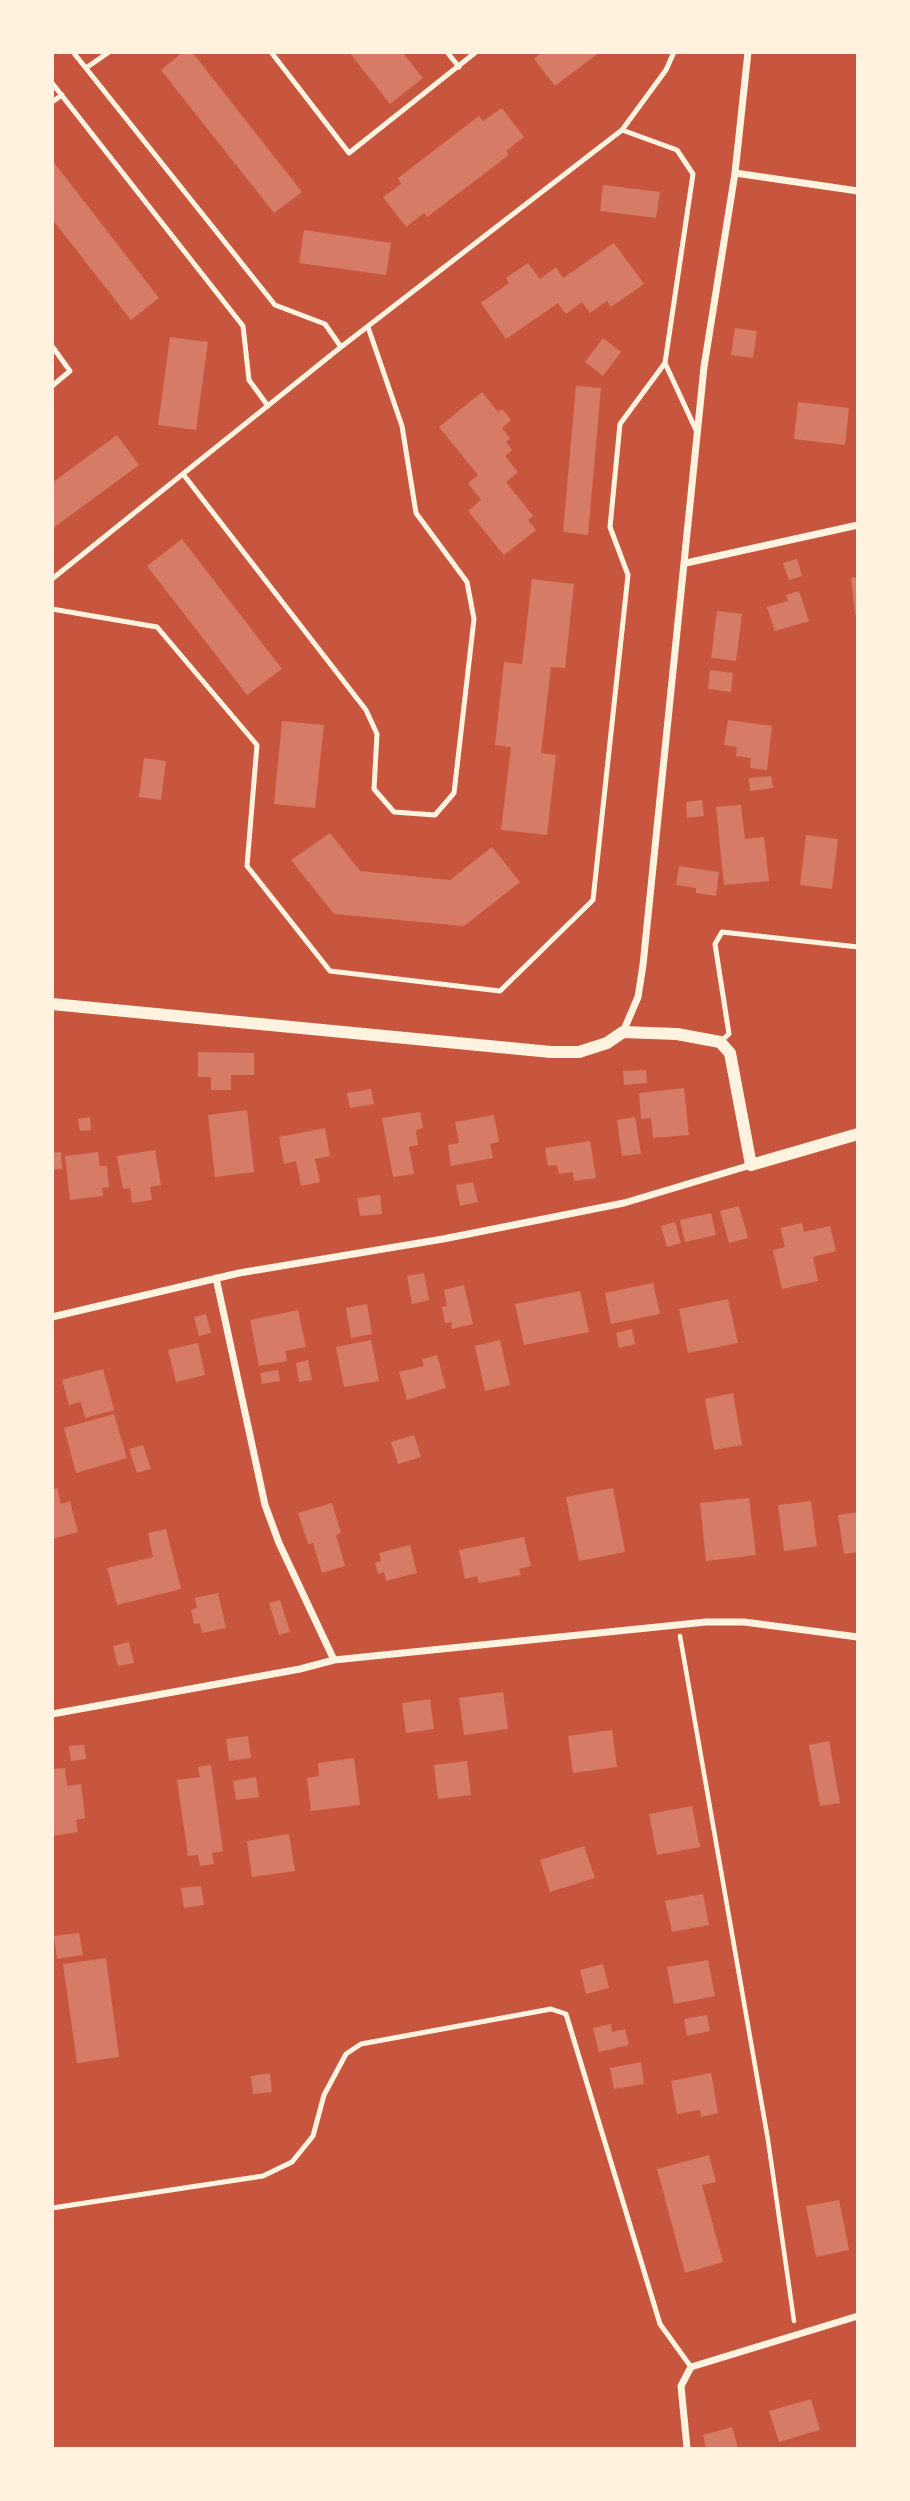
<!DOCTYPE html>
<style>
body{margin:0}
#map{position:relative;width:910px;height:2501px;overflow:hidden;background:#c8553d;font-family:"Exo 2",sans-serif}
canvas{display:block}
.frame{position:absolute;inset:0;border:54px solid #fff3e0;pointer-events:none}
</style>
<div id="map">
<canvas width="910" height="2501"></canvas>
<div class="frame"></div>
</div>
<script>
const c = document.querySelector('canvas').getContext('2d');
c.lineJoin = 'round';
function fill(path, color) {
  c.fillStyle = color;
  c.fill(path, 'evenodd');
}
function poly(rows) {
  const path = new Path2D();
  for (const r of rows) {
    path.moveTo(r[0], r[1]);
    for (let i = 2; i < r.length; i += 2) path.lineTo(r[i], r[i + 1]);
  }
  return path;
}
function strokePath(path, color, width, dash) {
  c.strokeStyle = color;
  c.lineWidth = width;
  c.lineCap = dash ? 'butt' : 'round';
  c.setLineDash(dash || []);
  c.stroke(path);
}
const building = poly([
 [183,52,192,52,302,192,274,213,161,70],
 [349,52,402,52,423,78,390,104],
 [542,52,600,52,555,86,534,59],
 [502,108,524,137,506,151,509,155,427,217,424,213,406,227,383,197,401,184,398,178,479,116,483,121],
 [52,160,159,298,131,320,52,219],
 [603,185,660,192,656,218,600,211],
 [304,230,391,243,386,275,299,263],
 [614,243,644,284,611,307,607,301,590,313,582,302,566,314,558,303,506,339,481,303,509,283,506,278,528,263,540,279,556,267,563,278],
 [735,328,757,331,753,358,731,355],
 [170,337,208,342,196,430,158,425],
 [603,338,621,352,603,376,585,362],
 [576,386,601,388,588,535,563,532],
 [482,392,498,412,502,409,511,420,502,428,510,438,506,442,512,450,505,456,518,472,506,482,533,516,528,520,536,530,504,555,468,511,481,500,468,483,478,475,439,427],
 [798,402,849,408,845,445,794,439],
 [117,435,139,465,52,529,52,483],
 [182,539,282,669,247,695,147,566],
 [797,559,802,576,789,580,783,563],
 [858,577,858,614,855,614,851,578],
 [532,579,574,584,565,668,551,667,541,753,556,755,547,835,501,830,511,747,495,745,504,662,522,664],
 [799,591,809,621,775,631,767,607,788,601,786,595],
 [717,611,742,614,736,661,711,658],
 [710,670,733,673,731,692,708,689],
 [728,720,772,726,767,770,750,768,751,758,736,756,737,747,724,745],
 [282,721,324,725,315,808,274,804],
 [144,758,166,761,161,800,139,797],
 [771,776,773,788,750,791,749,778],
 [702,800,704,816,687,818,686,802],
 [741,805,745,839,764,837,769,881,724,885,716,807],
 [330,833,360,871,450,880,492,847,520,882,464,926,334,914,291,860],
 [806,835,838,839,832,889,800,885],
 [679,866,719,872,716,896,696,893,696,888,676,885],
 [198,1052,254,1053,254,1075,231,1075,231,1090,211,1090,211,1077,198,1077],
 [646,1070,647,1083,624,1085,623,1071],
 [684,1088,689,1135,653,1138,651,1118,641,1119,639,1093],
 [371,1089,374,1104,350,1108,347,1093],
 [247,1110,254,1172,215,1177,208,1115],
 [420,1112,423,1128,416,1130,418,1145,409,1147,414,1174,393,1177,382,1118],
 [494,1115,499,1142,490,1144,493,1158,451,1166,448,1145,459,1143,455,1122],
 [90,1117,91,1130,80,1131,78,1119],
 [635,1117,641,1154,622,1156,617,1120],
 [325,1128,330,1156,315,1159,320,1182,301,1186,296,1161,284,1164,279,1137],
 [590,1141,596,1178,574,1181,573,1172,559,1174,557,1165,548,1166,545,1148],
 [155,1150,161,1185,150,1187,152,1200,132,1203,130,1188,123,1189,117,1156],
 [61,1152,62,1169,52,1170,52,1153],
 [98,1152,100,1166,107,1166,109,1187,102,1188,103,1196,70,1200,65,1156],
 [473,1182,478,1202,460,1206,456,1185],
 [380,1195,382,1214,360,1216,357,1198],
 [739,1206,748,1238,729,1243,720,1211],
 [711,1213,716,1235,685,1242,680,1220],
 [675,1222,681,1243,667,1247,661,1226],
 [802,1223,804,1232,830,1226,836,1251,813,1257,818,1281,782,1289,773,1250,785,1247,780,1228],
 [424,1273,429,1300,412,1304,407,1276],
 [653,1283,660,1314,611,1324,605,1293],
 [464,1285,473,1324,452,1329,451,1322,445,1323,442,1307,447,1306,444,1290],
 [580,1291,589,1332,524,1345,515,1304],
 [728,1299,738,1343,688,1353,679,1309],
 [367,1304,372,1334,351,1338,346,1308],
 [298,1310,306,1347,285,1351,287,1361,259,1366,250,1320],
 [206,1314,211,1333,199,1336,194,1317],
 [632,1329,635,1344,619,1348,616,1333],
 [371,1340,379,1381,344,1387,336,1347],
 [500,1340,510,1385,485,1391,475,1346],
 [198,1343,205,1375,176,1382,168,1350],
 [437,1355,446,1388,407,1400,399,1372,424,1366,422,1359],
 [308,1360,312,1380,299,1382,296,1363],
 [103,1369,114,1410,85,1418,81,1402,69,1405,62,1380],
 [278,1370,280,1381,262,1384,260,1373],
 [733,1393,742,1445,714,1450,705,1399],
 [114,1414,127,1458,76,1473,64,1428],
 [414,1435,421,1457,398,1464,391,1442],
 [143,1445,151,1469,137,1473,129,1449],
 [57,1488,61,1504,70,1501,78,1532,52,1539,52,1490],
 [613,1488,625,1552,579,1561,566,1497],
 [749,1498,756,1555,706,1561,700,1503],
 [811,1501,817,1546,784,1551,778,1505],
 [332,1503,341,1533,336,1535,345,1566,322,1573,313,1543,308,1544,298,1513],
 [858,1512,858,1552,844,1554,838,1515],
 [166,1529,181,1589,117,1605,107,1568,153,1557,148,1533],
 [524,1537,531,1566,519,1569,521,1575,479,1583,477,1576,465,1579,459,1550],
 [410,1545,417,1573,386,1581,384,1572,378,1574,375,1563,381,1561,379,1553],
 [218,1593,226,1628,202,1633,200,1623,194,1624,191,1610,197,1608,195,1598],
 [280,1600,290,1632,279,1635,269,1603],
 [129,1642,134,1663,118,1666,113,1646],
 [503,1692,508,1729,464,1735,459,1698],
 [430,1699,434,1729,406,1733,402,1703],
 [612,1730,617,1767,573,1773,568,1736],
 [248,1736,251,1758,229,1761,226,1739],
 [829,1741,840,1803,820,1806,809,1745],
 [84,1745,86,1759,71,1761,69,1746],
 [354,1758,360,1805,311,1811,307,1778,319,1776,318,1763],
 [467,1761,471,1795,438,1799,434,1765],
 [211,1765,223,1851,212,1853,214,1864,200,1866,198,1855,188,1856,177,1780,200,1777,198,1767],
 [65,1768,67,1786,81,1784,85,1818,76,1820,78,1832,52,1836,52,1769],
 [256,1777,259,1797,236,1800,233,1781],
 [692,1806,700,1847,657,1855,649,1814],
 [289,1834,295,1871,252,1877,247,1841],
 [584,1846,595,1878,550,1892,540,1860],
 [201,1886,204,1905,184,1908,181,1888],
 [703,1894,709,1925,672,1932,665,1901],
 [79,1933,83,1955,57,1959,54,1936],
 [106,1958,119,2057,77,2063,63,1964],
 [708,1960,715,1996,674,2004,667,1967],
 [603,1964,609,1988,586,1994,580,1970],
 [707,2015,710,2031,687,2036,684,2019],
 [611,2024,612,2032,625,2029,629,2045,599,2052,593,2028],
 [641,2062,644,2084,614,2089,610,2068],
 [270,2073,272,2092,253,2094,251,2076],
 [711,2073,718,2113,701,2117,700,2110,677,2114,671,2081],
 [709,2155,716,2182,702,2185,723,2262,685,2273,657,2169],
 [839,2200,849,2250,816,2257,806,2206],
 [811,2399,820,2430,779,2442,769,2411],
 [732,2427,738,2448,706,2448,703,2435]
]);
const path = poly([
 [680,1636,768,2140,794,2321]
]);
const service = poly([
 [73,52,275,305,325,324,341,347],
 [271,52,349,153,476,52],
 [447,52,459,67],
 [86,68,109,52],
 [52,83,243,326,249,380,268,406],
 [52,102,62,95],
 [622,130,666,70,674,52],
 [52,346,70,371,52,386],
 [183,474,366,710,377,734,374,789,394,812,435,815,454,793,474,619,467,582,416,513,402,426,368,327],
 [52,579,341,347,622,130,677,150,693,174,665,363,696,430],
 [52,609,157,627,257,745,247,866,330,971,500,991,593,900,628,575,610,527,620,424,665,363],
 [720,1042,729,1034,715,944,722,932,858,947],
 [52,2208,263,2176,292,2162,313,2136,324,2095,346,2054,361,2044,551,2009,566,2014,660,2324,691,2367]
]);
const minor = poly([
 [735,173,858,191],
 [686,563,858,525],
 [623,1032,638,997,643,965,704,367,735,173,748,52],
 [216,1278,265,1505,279,1543,334,1660],
 [52,1317,239,1273,443,1239,624,1203,751,1165],
 [52,1714,300,1669,334,1660,706,1622,744,1622,858,1637],
 [687,2448,681,2386,691,2367,858,2316]
]);
const tertiary = poly([
 [52,1004,551,1052,579,1052,607,1043,623,1032,677,1034,720,1042,730,1053,751,1165,858,1134]
]);
fill(building, '#d67c66');
strokePath(path, '#fff3e0', 4.5);
strokePath(service, '#fff3e0', 5);
strokePath(minor, '#fff3e0', 7);
strokePath(tertiary, '#fff3e0', 12);
</script>
